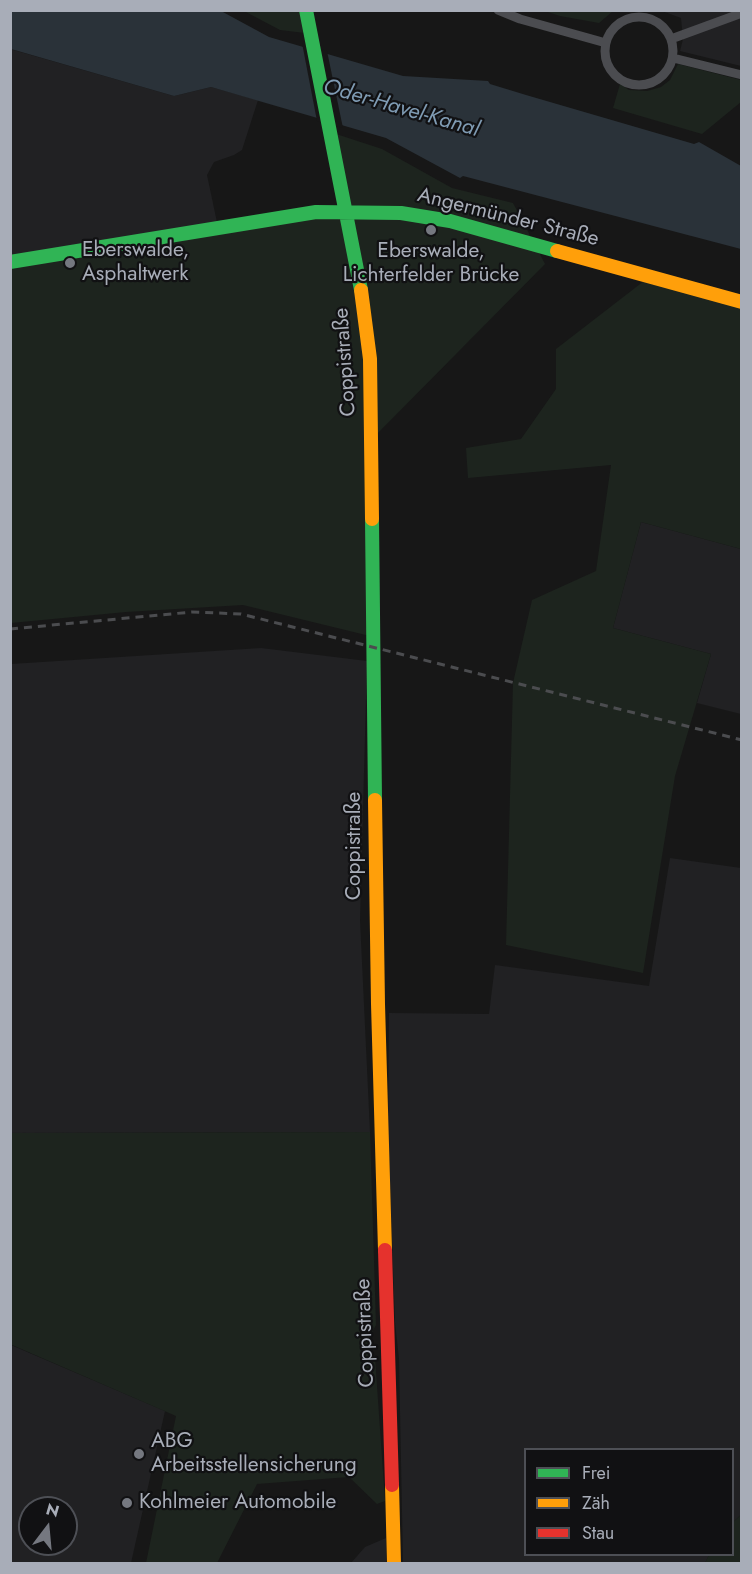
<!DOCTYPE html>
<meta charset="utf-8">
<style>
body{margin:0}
#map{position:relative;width:752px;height:1574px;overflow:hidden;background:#171717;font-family:Jost,sans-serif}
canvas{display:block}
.frame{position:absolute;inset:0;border:12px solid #a8adb8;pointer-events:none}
.legend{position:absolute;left:524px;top:1448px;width:210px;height:108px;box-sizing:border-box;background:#111113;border:2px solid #4d4f55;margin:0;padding:8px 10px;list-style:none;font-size:18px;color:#a8adb8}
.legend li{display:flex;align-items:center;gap:12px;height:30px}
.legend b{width:30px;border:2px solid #4d4f55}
.north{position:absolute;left:18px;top:1496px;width:60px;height:60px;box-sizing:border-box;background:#111113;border:2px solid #4d4f55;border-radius:50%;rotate:16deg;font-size:16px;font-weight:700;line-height:24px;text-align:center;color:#a8adb8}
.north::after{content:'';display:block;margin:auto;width:21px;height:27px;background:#757880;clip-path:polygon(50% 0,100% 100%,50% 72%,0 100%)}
</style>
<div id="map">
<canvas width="752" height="1574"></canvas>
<div class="frame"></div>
<ul class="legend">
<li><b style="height:8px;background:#30b455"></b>Frei</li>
<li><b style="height:8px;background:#ff9f0a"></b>Zäh</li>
<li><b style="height:8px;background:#e5322d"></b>Stau</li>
</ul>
<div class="north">N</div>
</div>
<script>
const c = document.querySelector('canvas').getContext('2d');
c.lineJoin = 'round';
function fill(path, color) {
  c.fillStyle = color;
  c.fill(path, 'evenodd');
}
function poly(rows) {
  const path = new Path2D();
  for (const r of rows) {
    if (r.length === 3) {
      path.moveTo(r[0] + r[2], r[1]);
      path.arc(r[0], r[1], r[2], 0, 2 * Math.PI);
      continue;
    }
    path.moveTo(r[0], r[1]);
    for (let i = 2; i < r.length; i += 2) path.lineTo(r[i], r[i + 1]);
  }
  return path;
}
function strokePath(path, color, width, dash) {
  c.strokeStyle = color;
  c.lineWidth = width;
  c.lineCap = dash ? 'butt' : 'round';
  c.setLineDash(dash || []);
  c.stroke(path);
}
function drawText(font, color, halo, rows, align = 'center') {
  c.font = font + ' Jost,sans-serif';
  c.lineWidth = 4.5;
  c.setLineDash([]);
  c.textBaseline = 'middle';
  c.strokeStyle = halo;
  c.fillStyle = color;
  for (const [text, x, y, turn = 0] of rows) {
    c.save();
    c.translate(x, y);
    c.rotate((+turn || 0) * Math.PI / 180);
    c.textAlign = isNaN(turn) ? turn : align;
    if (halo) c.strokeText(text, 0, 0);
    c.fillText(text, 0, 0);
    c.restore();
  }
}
const built = poly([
 [662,11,741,11,741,66,680,51,683,39,681,18],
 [10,49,174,96,211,87,258,100,242,150,234,155,214,162,207,175,218,227,11,265],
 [641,522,741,549,741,714,697,703,711,654,613,628],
 [261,648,367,661,360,920,370,1132,11,1133,11,664],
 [670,858,741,868,741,1515,733,1522,732,1450,526,1450,526,1554,709,1555,705,1563,403,1563,399,1359,395,1322,388,1131,389,1013,489,1014,495,965,649,986],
 [11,1345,165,1411,131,1563,11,1564],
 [30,1508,66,1508,66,1544,30,1544],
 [386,1538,386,1563,351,1563,365,1547]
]);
const green = poly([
 [244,11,301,11,305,33,280,30],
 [545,11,613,10,613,11,599,23,560,16],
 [678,64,741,80,741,102,702,134,613,108,620,84,629,90,647,91,661,87,670,80],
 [330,132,382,149,452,188,513,203,545,264,372,439,374,637,243,605,126,612,11,623,11,265,346,212],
 [644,281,741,307,741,549,641,522,613,628,711,654,675,776,643,973,506,945,513,683,532,600,596,571,611,465,468,478,466,448,521,439,556,389,556,349],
 [370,1132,376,1325,367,1341,375,1357,385,1501,377,1504,349,1477,257,1484,217,1563,146,1563,176,1416,12,1345,11,1348,11,1133],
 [741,1515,741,1563,705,1563,709,1555,732,1554,733,1522]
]);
const water = poly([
 [10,11,221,11,269,37,403,76,488,81,490,84,526,95,694,144,699,142,741,166,741,249,463,176,460,178,386,138,211,87,174,96,11,49]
]);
const pier = poly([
 [302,43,327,51,343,128,317,121]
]);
const street = poly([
 [498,10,520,19,606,43],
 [639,51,34],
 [671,39,742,13],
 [673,58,742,75]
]);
const fast = poly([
 [306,10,361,290],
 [10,262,316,212,401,213,450,221,557,251],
 [372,519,375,800]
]);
const slow = poly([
 [557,251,742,302],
 [361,290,370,359,372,519],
 [375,800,378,1004,385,1250],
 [392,1485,394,1564]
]);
const jam = poly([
 [385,1250,392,1485]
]);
const rail = poly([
 [10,629,192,612,241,614,742,740]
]);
const markers = [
 [431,230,6,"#757880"],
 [70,263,6,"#757880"],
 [139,1454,6,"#757880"],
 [127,1503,6,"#757880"]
];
const streetNames = [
 ["Angermünder Straße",508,218,14],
 ["Coppistraße",346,362,-94],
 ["Coppistraße",355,846,-90],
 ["Coppistraße",366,1333,-92]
];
const poiNames = [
 ["Eberswalde,",82,251],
 ["Asphaltwerk",82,275],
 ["Eberswalde,",431,252,"center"],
 ["Lichterfelder Brücke",431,276,"center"],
 ["ABG",151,1442],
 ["Arbeitsstellensicherung",151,1466],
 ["Kohlmeier Automobile",139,1503]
];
const waterNames = [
 ["Oder-Havel-Kanal",401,109,16]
];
fill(built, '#212123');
fill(green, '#1d241e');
fill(water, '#2a3239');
fill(pier, '#171717');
strokePath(street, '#4b4c50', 9);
strokePath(fast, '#30b455', 14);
strokePath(slow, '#ff9f0a', 14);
strokePath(jam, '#e5322d', 14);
strokePath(rail, '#4b4c4f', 3, [8, 6]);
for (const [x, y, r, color] of markers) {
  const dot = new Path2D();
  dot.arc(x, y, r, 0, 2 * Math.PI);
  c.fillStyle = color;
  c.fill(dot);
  strokePath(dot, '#111113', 2);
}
drawText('21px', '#a8adb8', '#111113', streetNames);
drawText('21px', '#a8adb8', '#111113', poiNames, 'left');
drawText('italic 22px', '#7f9bb3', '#111113', waterNames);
</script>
